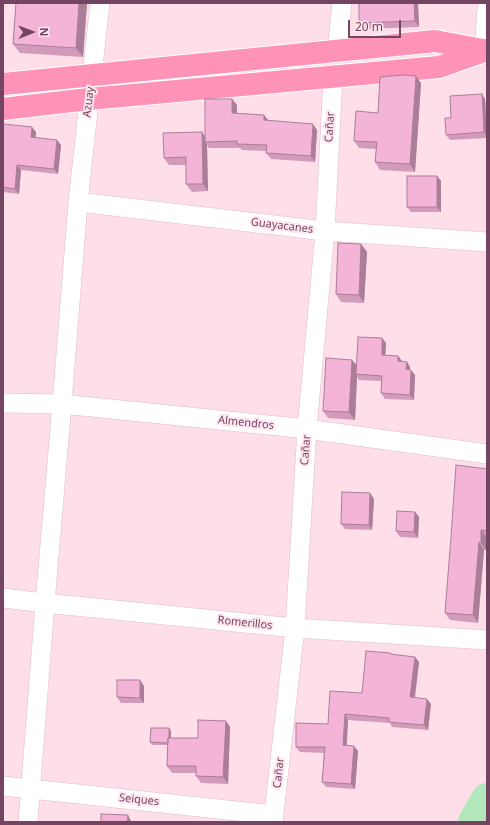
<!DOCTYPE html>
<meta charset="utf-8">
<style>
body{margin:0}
#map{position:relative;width:490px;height:825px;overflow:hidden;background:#fddee9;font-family:"Noto Sans",sans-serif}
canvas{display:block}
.frame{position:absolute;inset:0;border:4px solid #744561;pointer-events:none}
.north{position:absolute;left:12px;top:12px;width:40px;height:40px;-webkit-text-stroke:3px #ffe5ee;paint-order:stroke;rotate:89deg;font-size:11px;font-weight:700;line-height:16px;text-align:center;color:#744561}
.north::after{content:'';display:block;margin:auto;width:14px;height:18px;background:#744561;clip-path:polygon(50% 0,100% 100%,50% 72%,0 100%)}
.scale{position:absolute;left:348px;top:20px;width:53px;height:18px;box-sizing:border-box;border:2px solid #744561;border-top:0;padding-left:5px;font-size:12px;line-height:14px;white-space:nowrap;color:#744561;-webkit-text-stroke:3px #ffe5ee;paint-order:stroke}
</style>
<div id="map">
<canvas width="490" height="825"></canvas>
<div class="frame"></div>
<div class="north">N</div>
<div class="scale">20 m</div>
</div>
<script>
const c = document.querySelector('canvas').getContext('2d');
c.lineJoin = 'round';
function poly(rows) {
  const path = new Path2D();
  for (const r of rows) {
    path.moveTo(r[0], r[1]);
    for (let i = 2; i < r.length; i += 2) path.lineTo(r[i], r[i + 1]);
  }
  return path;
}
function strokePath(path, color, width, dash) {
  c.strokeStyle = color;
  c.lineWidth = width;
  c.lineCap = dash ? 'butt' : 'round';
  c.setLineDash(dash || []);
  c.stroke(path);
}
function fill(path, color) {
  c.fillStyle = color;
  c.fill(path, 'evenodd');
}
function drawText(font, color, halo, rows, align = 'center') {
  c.font = font + ' "Noto Sans",sans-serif';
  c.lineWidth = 4;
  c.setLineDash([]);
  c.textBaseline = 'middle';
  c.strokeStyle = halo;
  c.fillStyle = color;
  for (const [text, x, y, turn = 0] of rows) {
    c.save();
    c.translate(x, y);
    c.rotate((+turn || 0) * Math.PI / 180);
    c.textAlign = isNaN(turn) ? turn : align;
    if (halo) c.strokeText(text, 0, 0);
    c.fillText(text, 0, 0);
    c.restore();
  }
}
const river = poly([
 [474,822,487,799]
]);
const minor = poly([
 [484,50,487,9],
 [337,51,342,3],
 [78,202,325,231,487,242],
 [3,403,62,404,307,429,487,454],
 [3,598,45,603,295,628,487,640],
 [3,786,274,815],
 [28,822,45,603,62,404,78,202,100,3],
 [273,822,295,628,307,429,325,231,333,77]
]);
const major = poly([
 [3,84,435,41,483,50],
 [3,109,89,99,439,67,487,50]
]);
const wall = poly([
 [16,3,87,3,83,57,20,53,13,44],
 [418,3,419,27,364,29,359,23],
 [421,83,415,172,380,170,375,162,376,149,359,148,354,141,378,113],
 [232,99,237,105,237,113,264,115,268,121,317,130,315,162,271,159,266,153,266,151,242,150,240,148,209,148,207,145,208,191,192,192,186,184,186,165,169,165,164,158,202,132,205,136],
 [485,99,487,126,487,138,450,140,446,135,451,118],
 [3,124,36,132,35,138,57,140,61,145,58,174,21,170,19,194,3,192],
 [437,176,441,181,441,212,411,212,407,207],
 [361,244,367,252,364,303,341,302,336,294],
 [382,338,386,343,385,355,398,356,402,362,407,362,410,367,410,370,415,375,414,400,385,399,381,393,381,381,359,380,357,377,355,420,328,418,323,411,352,360,356,365],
 [487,469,487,538,486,550,484,550,478,623,450,620,445,613],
 [370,493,374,499,372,530,345,529,341,524],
 [415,512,419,517,418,538,400,537,396,531],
 [391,654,415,657,419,662,415,698,431,704,428,730,392,727,390,723,348,720,347,745,358,751,355,789,326,787,322,782,324,753,300,752,296,747,328,724,362,693],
 [140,680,144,686,144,703,121,703,117,697],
 [226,721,230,727,228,784,201,783,196,776,196,773,172,773,167,766,168,745,152,745,150,742,169,728,171,731,171,738,198,738]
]);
const shadedWall = poly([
 [79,3,87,3,83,57,76,48],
 [414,3,418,3,419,27,415,21],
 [416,76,421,83,415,172,410,164],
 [482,94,485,99,487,137,484,132],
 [232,99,237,105,237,119,232,113],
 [264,115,269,121,264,120],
 [313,124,317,130,315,162,311,156],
 [32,127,36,132,35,143,31,137],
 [202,132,207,140,205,142,207,145,208,191,203,184],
 [57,140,61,145,58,174,54,169],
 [17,165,21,170,19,194,15,189],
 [437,176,441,181,441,212,437,207],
 [361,244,367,252,364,303,359,295],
 [382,338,386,343,385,361,382,355],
 [398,356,402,361,402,367,398,361],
 [352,360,358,367,356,374,357,377,355,420,349,412],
 [407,362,410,367,410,375,406,369],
 [411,370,415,375,414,400,410,395],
 [370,493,374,499,372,530,369,525],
 [415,512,419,517,418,538,414,532],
 [481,530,487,538,486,550,481,543],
 [479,542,484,550,478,623,473,615],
 [415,657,419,662,414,702,410,697],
 [140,680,144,686,144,703,140,698],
 [427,699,431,704,428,730,424,725],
 [345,714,348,720,346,750,343,745],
 [226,721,230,727,228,784,223,777],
 [169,728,171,731,171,745,169,743],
 [354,746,358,751,355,789,351,784],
 [128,815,131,821,131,822,127,822]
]);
const building = poly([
 [16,3,79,3,76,48,13,44,16,3],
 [359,3,414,3,415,21,359,23,359,3],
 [403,75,416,76,410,164,375,162,377,142,354,141,356,111,378,113,380,77,403,75],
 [482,94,484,132,446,135,445,118,451,118,450,96,482,94],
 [205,99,232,99,232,113,264,115,264,120,313,124,311,156,266,153,267,145,237,144,237,141,205,142,205,99],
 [3,124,32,127,31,137,57,140,54,169,17,165,15,189,3,187,3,124],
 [202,132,203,184,186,184,186,157,164,158,163,133,202,132],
 [407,176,437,176,437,207,407,207,407,176],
 [338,243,361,244,359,295,336,294,338,243],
 [358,337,382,338,382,355,398,356,398,361,407,362,406,369,411,370,410,395,381,393,382,376,356,374,358,337],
 [326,358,352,360,349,412,323,411,326,358],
 [456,465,487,469,487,531,481,530,481,543,479,542,473,615,445,613,451,537,456,465],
 [342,492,370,493,369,525,341,524,342,492],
 [397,511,415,512,414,532,396,531,397,511],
 [366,651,390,653,390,654,415,657,410,697,427,699,424,725,389,722,389,718,345,714,343,745,354,746,351,784,322,782,325,747,296,747,296,723,328,724,330,691,362,693,366,651],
 [117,680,140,680,140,698,117,697,117,680],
 [198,720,226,721,223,777,196,776,196,766,167,766,168,738,198,738,198,720],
 [151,728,169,728,169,738,168,738,168,743,150,742,151,728],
 [101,814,128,815,127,822,101,822,101,814]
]);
const streetNames = [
 ["Azuay",89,102,-83],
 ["Cañar",330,127,-87],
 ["Guayacanes",282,226,7],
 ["Almendros",246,423,6],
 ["Cañar",306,450,-86],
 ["Romerillos",245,623,6],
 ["Cañar",279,773,-84],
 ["Seiques",139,800,6]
];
strokePath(river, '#b2e7bc', 32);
strokePath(minor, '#e1bacd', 20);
strokePath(major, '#fff', 24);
strokePath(minor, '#fff', 19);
strokePath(major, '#ff93b7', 22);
fill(wall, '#d29bba');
fill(shadedWall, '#ab7e97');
fill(building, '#f4b4d8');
strokePath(building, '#ab7e97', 1);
drawText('11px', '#744561', '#ffe5ee', streetNames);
</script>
